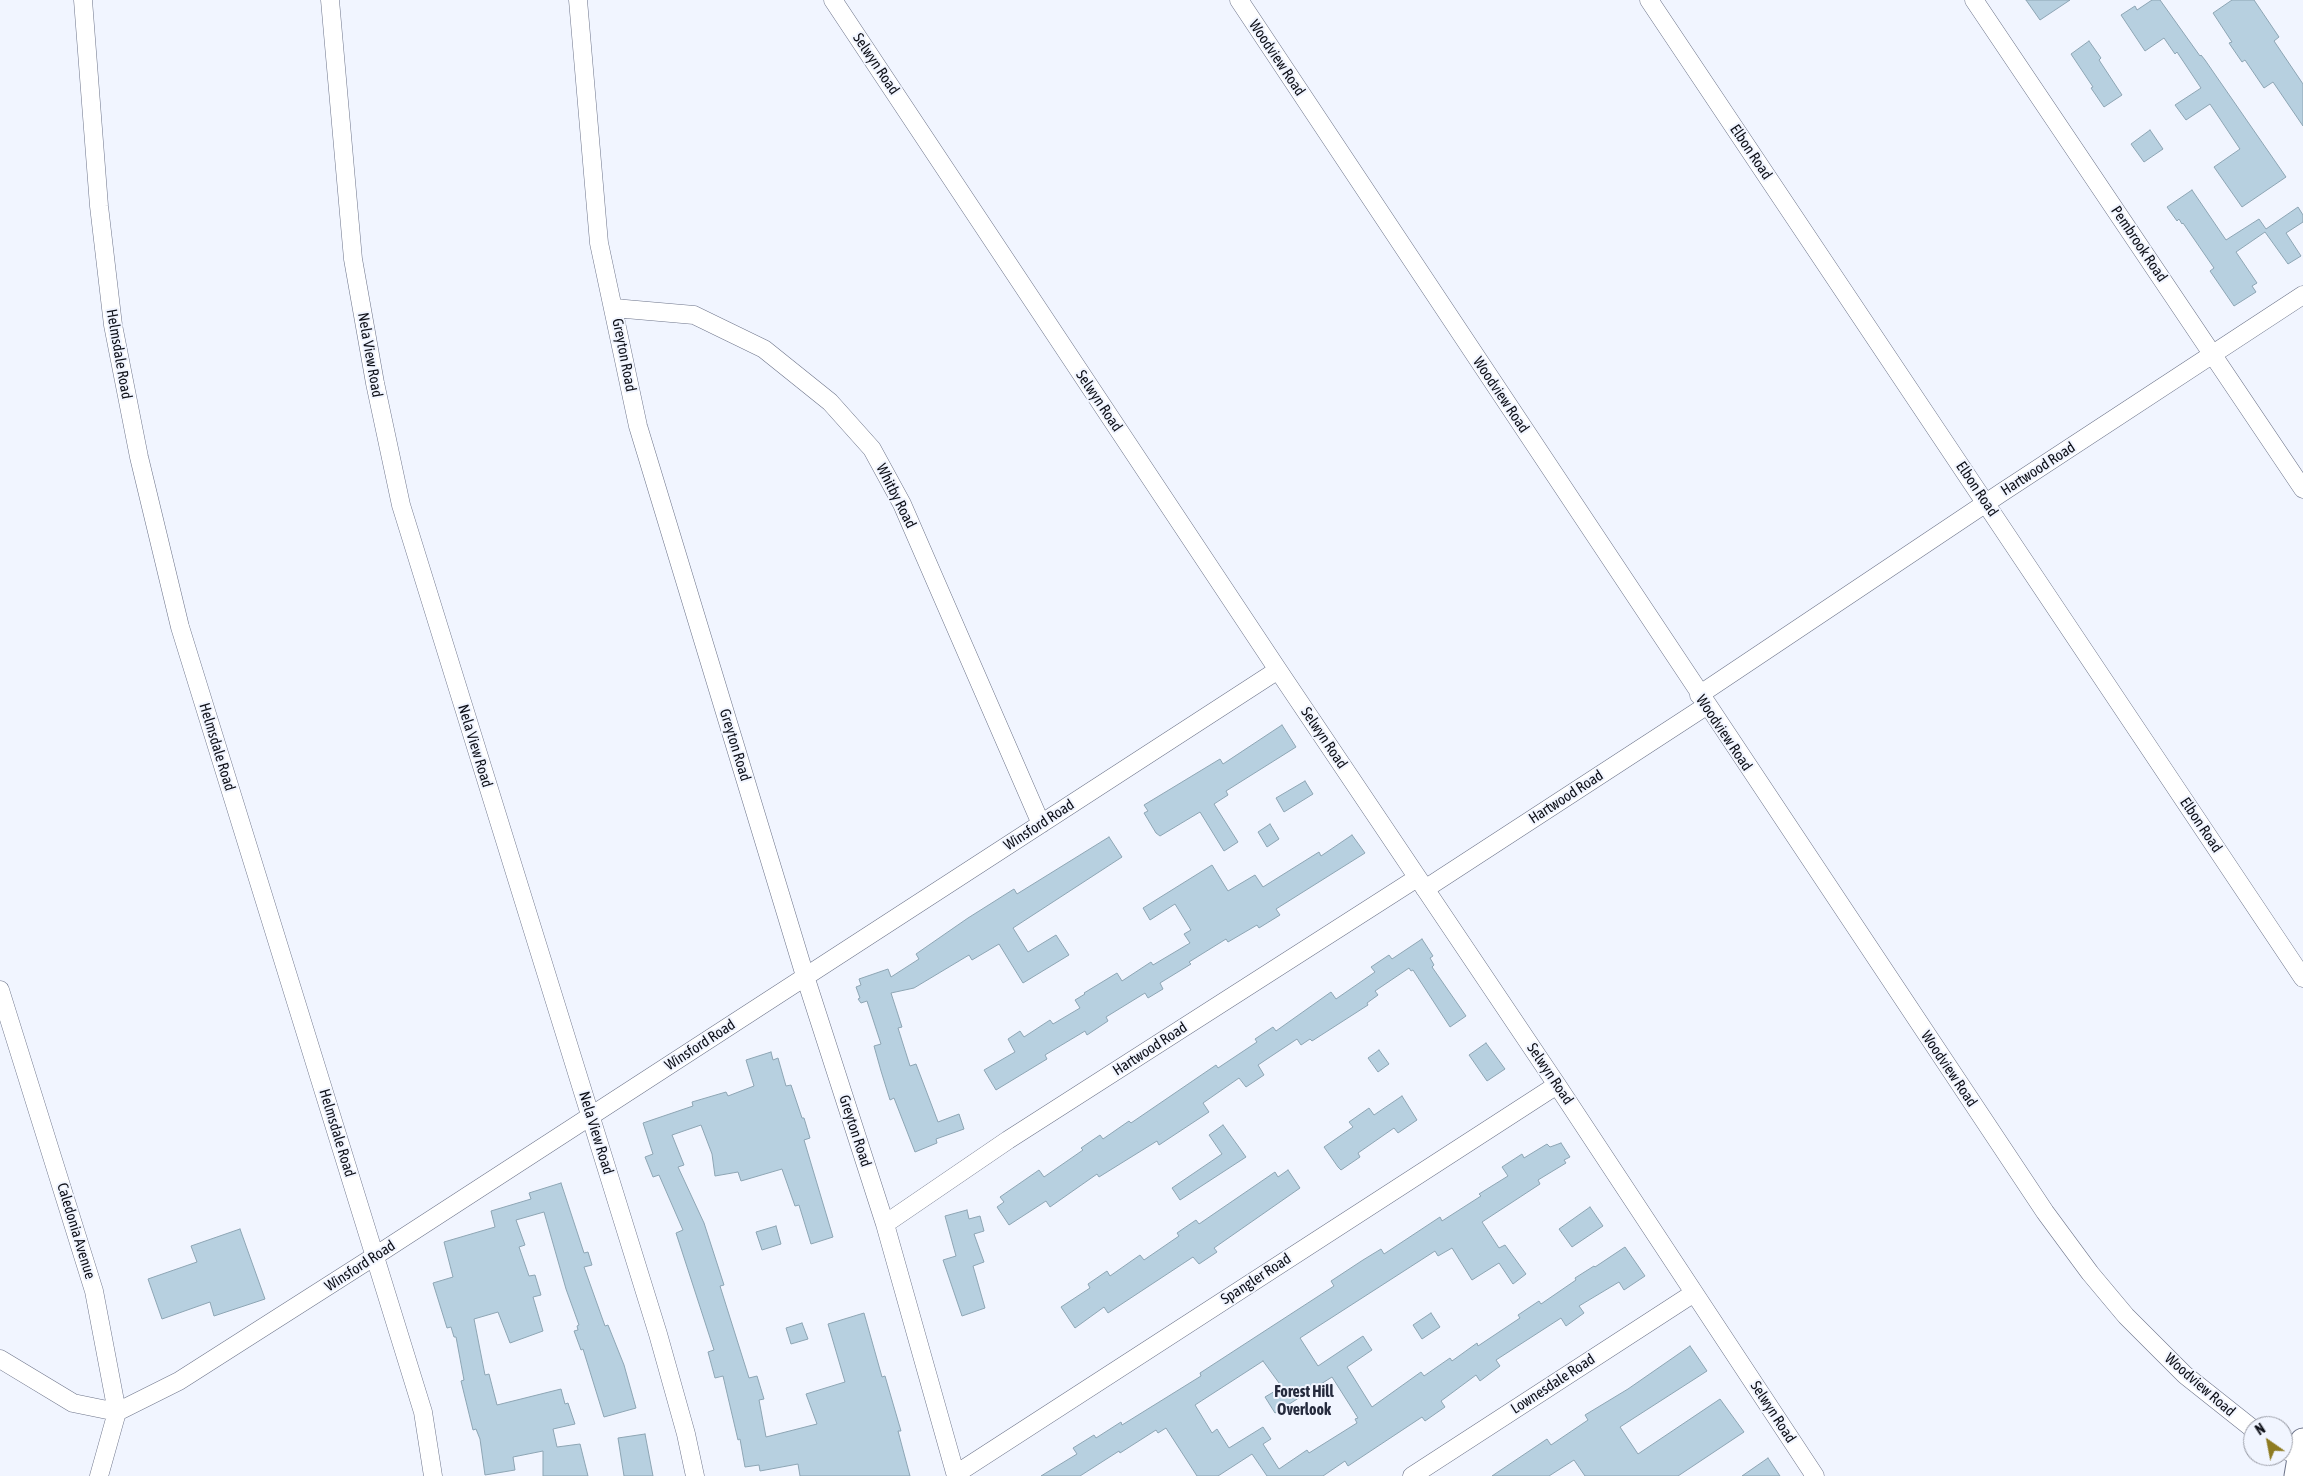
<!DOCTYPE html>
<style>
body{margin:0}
#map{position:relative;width:2303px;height:1476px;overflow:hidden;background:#f1f5ff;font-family:"Asap Condensed",sans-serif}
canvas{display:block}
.north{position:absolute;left:2243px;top:1416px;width:50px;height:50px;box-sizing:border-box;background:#f1f5ff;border:1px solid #9699a3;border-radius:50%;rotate:327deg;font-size:14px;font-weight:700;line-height:20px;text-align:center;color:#0e1018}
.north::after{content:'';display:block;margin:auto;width:18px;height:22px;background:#8e7b21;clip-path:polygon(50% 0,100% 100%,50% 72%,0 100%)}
</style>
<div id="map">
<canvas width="2303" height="1476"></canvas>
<div class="north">N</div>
</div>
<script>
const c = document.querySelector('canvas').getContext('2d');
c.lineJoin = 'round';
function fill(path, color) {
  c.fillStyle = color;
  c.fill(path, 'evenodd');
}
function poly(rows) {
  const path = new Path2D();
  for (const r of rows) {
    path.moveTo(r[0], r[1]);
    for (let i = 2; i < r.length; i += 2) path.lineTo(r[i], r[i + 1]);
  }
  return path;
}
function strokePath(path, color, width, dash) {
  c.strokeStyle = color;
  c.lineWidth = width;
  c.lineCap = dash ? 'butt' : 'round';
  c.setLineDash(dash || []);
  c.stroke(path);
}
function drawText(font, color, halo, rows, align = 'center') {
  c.font = font + ' "Asap Condensed",sans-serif';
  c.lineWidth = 4;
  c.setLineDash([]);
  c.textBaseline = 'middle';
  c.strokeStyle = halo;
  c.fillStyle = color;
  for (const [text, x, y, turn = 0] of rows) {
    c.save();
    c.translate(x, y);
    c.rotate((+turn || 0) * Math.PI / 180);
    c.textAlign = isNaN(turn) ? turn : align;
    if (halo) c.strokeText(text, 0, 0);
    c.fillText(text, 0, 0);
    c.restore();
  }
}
const building = poly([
 [2026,0,2070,0,2040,20,2026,0],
 [2152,0,2160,0,2200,56,2201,55,2205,60,2286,177,2242,207,2214,167,2240,149,2210,104,2186,120,2175,105,2201,88,2177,52,2175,54,2164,38,2145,51,2121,15,2135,6,2137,10,2152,0],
 [2232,0,2254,0,2279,37,2274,41,2303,84,2303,126,2273,82,2264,88,2245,60,2242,62,2229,43,2232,42,2213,13,2232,0],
 [2089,41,2101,58,2099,60,2122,95,2104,107,2091,88,2093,87,2071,54,2089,41],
 [2150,130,2163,149,2144,162,2131,144,2150,130],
 [2192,190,2226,240,2259,219,2266,229,2298,207,2303,215,2303,222,2286,233,2301,256,2288,264,2265,232,2236,252,2257,283,2252,286,2256,292,2234,306,2210,271,2214,268,2183,223,2182,224,2179,219,2177,221,2167,207,2192,190],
 [1282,725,1296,747,1226,791,1228,795,1214,804,1238,842,1224,851,1200,812,1160,836,1156,833,1144,813,1148,811,1144,805,1220,759,1223,764,1282,725],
 [1305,781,1313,794,1284,812,1276,798,1305,781],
 [1270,824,1279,839,1267,847,1258,832,1270,824],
 [1352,835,1365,853,1276,909,1280,915,1259,928,1257,925,1228,942,1226,939,1189,962,1191,964,1160,983,1163,989,1148,998,1145,993,1106,1017,1108,1021,1087,1035,1085,1031,1045,1055,1047,1059,996,1090,984,1070,1015,1052,1008,1039,1020,1031,1024,1037,1050,1020,1053,1024,1080,1008,1075,1000,1085,994,1084,993,1117,973,1122,981,1151,962,1153,965,1190,943,1184,934,1191,930,1175,904,1150,920,1143,908,1212,865,1228,891,1255,875,1263,887,1319,852,1321,856,1352,835],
 [1109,837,1122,857,1013,928,1028,952,1056,935,1069,955,1023,983,999,944,972,960,969,955,914,988,891,993,902,1027,898,1028,910,1066,916,1064,938,1122,959,1114,964,1129,936,1139,937,1143,915,1152,894,1098,890,1100,881,1071,874,1046,881,1044,867,1001,861,1003,858,999,860,998,856,987,861,985,859,979,888,969,891,977,919,959,916,954,968,918,1014,889,1017,894,1109,837],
 [1422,939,1433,956,1430,958,1434,965,1432,967,1466,1016,1450,1027,1413,970,1411,971,1409,968,1375,991,1378,995,1367,1003,1368,1005,1312,1041,1310,1039,1301,1045,1297,1039,1258,1065,1264,1075,1246,1087,1239,1078,1203,1103,1209,1112,1159,1145,1157,1141,1099,1177,1097,1174,1050,1207,1046,1201,1009,1225,997,1207,1004,1202,1000,1197,1039,1170,1044,1177,1083,1150,1081,1148,1100,1135,1103,1139,1129,1121,1131,1123,1216,1065,1218,1068,1257,1042,1255,1039,1273,1027,1276,1031,1331,992,1336,999,1375,972,1371,967,1389,955,1392,959,1422,939],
 [1486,1043,1505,1069,1487,1081,1469,1055,1486,1043],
 [1379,1050,1389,1064,1378,1072,1368,1058,1379,1050],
 [771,1052,773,1060,778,1058,786,1086,791,1085,802,1118,804,1118,810,1138,804,1140,833,1237,811,1244,799,1205,795,1206,782,1169,741,1181,738,1172,715,1176,712,1154,701,1125,672,1135,684,1165,678,1167,704,1223,724,1285,720,1286,749,1378,757,1376,764,1399,759,1400,766,1437,817,1424,806,1394,845,1382,828,1324,864,1313,882,1377,885,1376,901,1431,898,1431,910,1476,800,1476,798,1464,760,1471,759,1465,745,1467,740,1439,738,1440,723,1376,715,1378,708,1352,714,1350,676,1233,683,1230,659,1175,653,1177,645,1157,653,1154,643,1123,693,1106,692,1102,726,1092,728,1096,754,1086,746,1060,771,1052],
 [1402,1096,1417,1120,1398,1133,1394,1128,1358,1153,1360,1157,1341,1170,1338,1167,1324,1147,1353,1127,1349,1122,1369,1108,1374,1115,1402,1096],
 [1223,1125,1246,1157,1180,1200,1172,1188,1222,1154,1209,1135,1223,1125],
 [1561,1143,1570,1157,1564,1160,1566,1163,1538,1180,1540,1184,1482,1222,1499,1248,1505,1245,1526,1274,1513,1284,1499,1263,1472,1280,1452,1248,1438,1256,1435,1251,1300,1338,1318,1366,1363,1336,1372,1350,1347,1367,1372,1407,1421,1372,1424,1376,1450,1358,1452,1361,1477,1343,1478,1346,1520,1318,1518,1315,1539,1301,1541,1304,1576,1280,1575,1278,1594,1266,1595,1267,1625,1247,1645,1276,1624,1290,1619,1282,1579,1306,1584,1313,1566,1326,1561,1318,1496,1360,1500,1366,1480,1381,1476,1375,1441,1401,1445,1407,1425,1421,1422,1417,1348,1466,1345,1461,1323,1476,1267,1476,1252,1454,1218,1476,1197,1476,1166,1428,1158,1433,1156,1430,1120,1453,1119,1451,1080,1476,1041,1476,1077,1454,1073,1448,1094,1435,1096,1438,1121,1422,1122,1425,1201,1376,1200,1373,1334,1286,1331,1281,1363,1260,1381,1249,1384,1254,1440,1217,1442,1221,1481,1196,1479,1194,1508,1176,1502,1167,1522,1154,1524,1158,1547,1144,1550,1147,1561,1143],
 [1263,1361,1282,1387,1265,1397,1275,1413,1332,1377,1358,1418,1355,1419,1357,1423,1309,1453,1307,1450,1279,1469,1263,1444,1271,1439,1263,1427,1229,1448,1217,1429,1212,1433,1195,1405,1263,1361],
 [1288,1170,1300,1188,1214,1248,1217,1252,1199,1264,1193,1257,1108,1313,1104,1307,1075,1328,1061,1307,1090,1288,1088,1284,1107,1271,1110,1276,1140,1255,1144,1260,1179,1236,1177,1233,1196,1220,1199,1224,1275,1172,1278,1177,1288,1170],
 [561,1183,584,1253,588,1252,592,1265,584,1267,605,1326,608,1325,624,1365,636,1408,604,1417,583,1349,581,1350,574,1331,578,1330,577,1326,579,1325,566,1289,544,1212,516,1220,525,1245,519,1247,529,1276,535,1275,541,1295,533,1297,543,1331,510,1343,498,1312,474,1319,485,1375,489,1374,497,1405,561,1389,565,1404,568,1403,575,1424,553,1429,557,1447,580,1444,588,1476,543,1476,543,1451,513,1457,515,1470,485,1475,480,1439,476,1429,473,1430,461,1381,464,1380,456,1337,454,1337,451,1327,447,1328,433,1283,453,1277,444,1242,495,1227,491,1211,531,1199,529,1193,561,1183],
 [1590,1207,1603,1226,1572,1247,1559,1229,1590,1207],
 [967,1210,969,1219,980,1216,984,1231,974,1234,984,1262,973,1266,985,1308,962,1316,943,1260,956,1256,945,1216,967,1210],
 [776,1226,781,1244,762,1250,756,1232,776,1226],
 [240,1229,265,1299,214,1316,210,1302,162,1319,148,1279,197,1262,191,1246,240,1229],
 [1431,1313,1440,1327,1422,1339,1413,1325,1431,1313],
 [802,1323,808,1339,791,1344,786,1328,802,1323],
 [1690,1346,1707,1371,1620,1427,1638,1454,1720,1399,1744,1432,1678,1476,1585,1476,1574,1460,1549,1476,1492,1476,1547,1439,1551,1445,1588,1420,1585,1415,1628,1389,1690,1346],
 [645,1434,653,1476,624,1476,618,1438,645,1434],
 [1768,1458,1780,1476,1742,1476,1768,1458]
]);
const minor = poly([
 [83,0,99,206,113,325,139,457,180,627,423,1412,433,1476],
 [330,0,353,259,375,383,401,505,658,1334,686,1434,695,1476],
 [578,0,599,243,638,426,805,976,885,1224,956,1476],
 [833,0,1278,670,1557,1085,1815,1476],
 [1239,0,2045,1212,2090,1273,2126,1316,2185,1375,2253,1429],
 [1649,0,2303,978],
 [1974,0,2303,489],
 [614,308,694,315,764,349,830,402,872,449,902,504,1041,824],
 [1699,695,2001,493,2303,295],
 [1425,889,1706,706],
 [0,990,94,1291,117,1412,99,1476],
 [885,1224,1008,1140,1417,878],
 [0,1359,73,1403,117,1412,179,1381,375,1256,1278,670],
 [2283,1449,2303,1458],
 [956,1474,1557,1085],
 [1412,1476,1694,1293]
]);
const secondary = poly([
 [2297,1476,2303,1441]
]);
const streetNames = [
 ["Woodview Road",1277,58,56],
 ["Selwyn Road",876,64,56],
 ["Elbon Road",1751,152,56],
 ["Pembrook Road",2139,244,56],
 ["Helmsdale Road",119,354,80],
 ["Nela View Road",370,355,80],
 ["Greyton Road",624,355,79],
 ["Woodview Road",1501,395,56],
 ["Selwyn Road",1099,401,56],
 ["Hartwood Road",2038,469,-33],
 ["Elbon Road",1977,489,56],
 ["Whitby Road",896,496,63],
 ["Woodview Road",1724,733,56],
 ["Selwyn Road",1324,738,56],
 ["Greyton Road",735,745,73],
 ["Nela View Road",475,746,73],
 ["Helmsdale Road",217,747,73],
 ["Hartwood Road",1566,797,-33],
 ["Winsford Road",1039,825,-33],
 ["Elbon Road",2201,825,56],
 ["Winsford Road",700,1045,-33],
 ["Hartwood Road",1150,1049,-33],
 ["Woodview Road",1949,1069,56],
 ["Selwyn Road",1550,1074,56],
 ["Greyton Road",855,1131,72],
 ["Helmsdale Road",337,1133,73],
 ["Nela View Road",596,1133,73],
 ["Caledonia Avenue",76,1231,73],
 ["Winsford Road",360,1266,-33],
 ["Spangler Road",1256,1279,-33],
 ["Lownesdale Road",1553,1384,-33],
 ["Woodview Road",2200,1385,41],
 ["Selwyn Road",1773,1412,57]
];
const neighbourhoodNames = [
 ["Forest Hill",1304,1392],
 ["Overlook",1304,1410]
];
fill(building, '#b7d0e0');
strokePath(building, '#8da5b4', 1);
strokePath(minor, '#6d748a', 19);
strokePath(secondary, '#6d748a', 27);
strokePath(minor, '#fff', 18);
strokePath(secondary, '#fff', 25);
drawText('15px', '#0e1018', '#f1f5ff', streetNames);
drawText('bold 16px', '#252a3d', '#f1f5ff', neighbourhoodNames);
</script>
